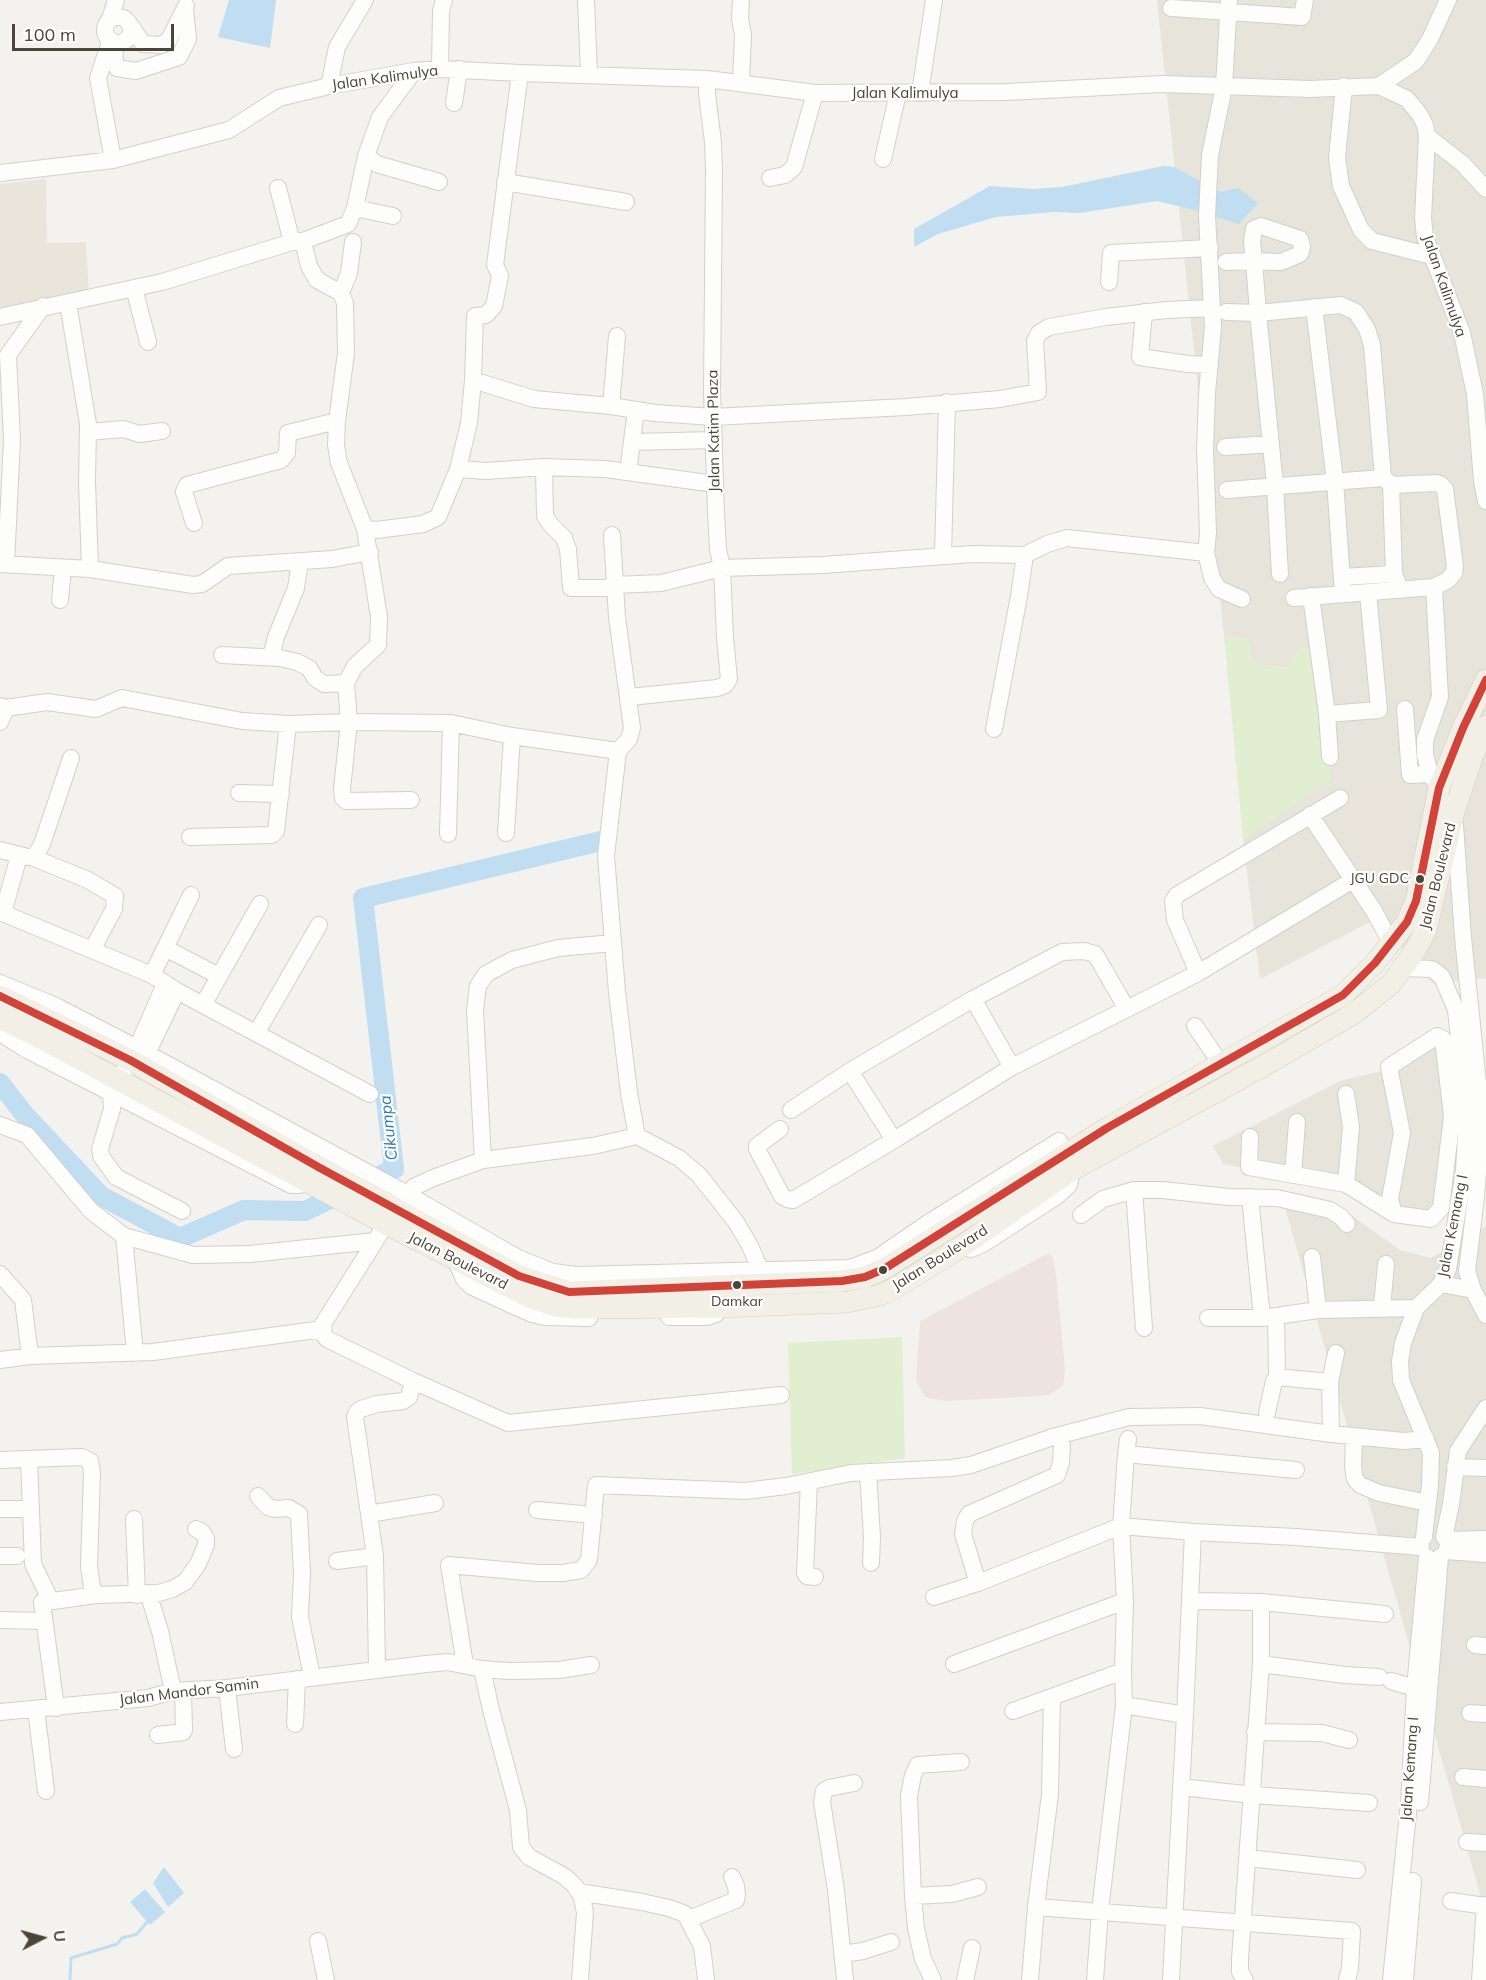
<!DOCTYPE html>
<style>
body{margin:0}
#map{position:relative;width:1486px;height:1980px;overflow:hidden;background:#f4f2ee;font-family:Mulish,sans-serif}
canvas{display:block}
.north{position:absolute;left:12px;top:1908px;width:60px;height:60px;-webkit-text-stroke:4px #fff;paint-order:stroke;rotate:84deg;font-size:16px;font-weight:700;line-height:24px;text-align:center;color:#4b4439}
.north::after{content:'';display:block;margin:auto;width:21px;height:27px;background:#4b4439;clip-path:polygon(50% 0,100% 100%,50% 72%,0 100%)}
.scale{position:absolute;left:12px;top:24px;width:162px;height:27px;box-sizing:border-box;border:3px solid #4b4439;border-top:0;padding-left:8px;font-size:18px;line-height:21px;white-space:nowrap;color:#4b4439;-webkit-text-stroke:4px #fff;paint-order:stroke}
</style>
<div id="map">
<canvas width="1486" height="1980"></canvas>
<div class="north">U</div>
<div class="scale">100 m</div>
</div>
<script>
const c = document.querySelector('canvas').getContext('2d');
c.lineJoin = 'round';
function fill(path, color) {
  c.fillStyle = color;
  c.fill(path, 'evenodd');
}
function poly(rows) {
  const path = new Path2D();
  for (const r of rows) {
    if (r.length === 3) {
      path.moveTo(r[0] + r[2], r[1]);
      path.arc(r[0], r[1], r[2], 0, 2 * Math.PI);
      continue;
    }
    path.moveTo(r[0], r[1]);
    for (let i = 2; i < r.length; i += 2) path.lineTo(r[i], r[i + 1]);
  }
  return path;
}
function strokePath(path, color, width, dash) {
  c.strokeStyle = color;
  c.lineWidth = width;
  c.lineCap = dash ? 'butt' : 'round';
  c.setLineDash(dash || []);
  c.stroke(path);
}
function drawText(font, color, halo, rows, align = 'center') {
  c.font = font + ' Mulish,sans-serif';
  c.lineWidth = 4.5;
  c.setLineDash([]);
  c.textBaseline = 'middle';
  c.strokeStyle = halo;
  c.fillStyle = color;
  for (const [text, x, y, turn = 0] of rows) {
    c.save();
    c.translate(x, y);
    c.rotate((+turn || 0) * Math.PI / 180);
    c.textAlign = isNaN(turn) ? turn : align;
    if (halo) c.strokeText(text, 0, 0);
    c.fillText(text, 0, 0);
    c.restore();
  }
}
const residential = poly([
 [1157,0,1486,0,1486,978,1433,984,1376,919,1260,979,1243,839,1330,780,1300,647,1288,668,1252,663,1247,639,1224,635],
 [1446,1031,1455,1114,1439,1223,1385,1208,1344,1189,1223,1164,1213,1146,1342,1080,1383,1071],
 [1282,1197,1347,1212,1400,1250,1431,1258,1486,1226,1486,1915]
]);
const education = poly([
 [46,179,47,243,86,242,89,297,0,308,0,184],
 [1486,773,1486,972,1480,971,1478,794],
 [1394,786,1415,790,1403,888,1389,895,1343,825,1339,812,1344,795,1367,788]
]);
const medical = poly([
 [1049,1253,1053,1258,1056,1275,1065,1370,1063,1386,1049,1395,1037,1396,946,1401,925,1397,916,1381,920,1321]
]);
const green = poly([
 [1224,635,1247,639,1253,663,1288,668,1300,647,1323,648,1330,780,1243,839],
 [902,1337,905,1458,792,1474,788,1343]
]);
const water = poly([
 [229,0,276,0,270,48,218,37],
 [1163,166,1174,167,1221,192,1238,188,1258,203,1239,224,1195,210,1157,201,1080,213,1054,212,996,217,938,234,914,247,914,229,990,186,1033,189,1062,187],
 [164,1867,184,1893,168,1907,153,1883],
 [145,1889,165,1912,150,1925,130,1902]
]);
const stream = poly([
 [70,1980,71,1958,117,1944,122,1938,137,1934,147,1922]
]);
const river = poly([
 [0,1083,24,1114,101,1196,180,1238,244,1210,305,1211,394,1169,363,898,601,841]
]);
const minor = poly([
 [586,0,589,74],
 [741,0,740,18,743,35,741,82],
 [1229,0,1224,87,1210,155,1207,216,1213,327,1207,393,1205,449,1208,533,1206,553,1212,578,1219,589,1242,599],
 [1171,8,1302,17,1305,0],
 [118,30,13],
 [110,19,116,0],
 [131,26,143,44,161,45,169,40,186,6],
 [110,42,98,78,113,160],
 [116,43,114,57,117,68,136,71,179,57,188,39,185,9],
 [440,69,441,11,444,0],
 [520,73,495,265,500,276,494,306,486,315,475,316,473,380,469,423,458,469,486,471,544,467,545,516,550,524,564,538,568,549,571,588,606,588,614,585,661,583,722,568,823,565,972,554,1025,555,1047,544,1067,538,1206,553],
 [329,86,337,47,365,0],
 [1344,86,1337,158,1341,186,1361,230,1372,241,1432,256],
 [1379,86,1416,61,1430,39,1448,0],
 [920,93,934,0],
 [454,103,459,69],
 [1427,136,1463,164,1486,189],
 [366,156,377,164,439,182],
 [883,159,898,93],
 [0,173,113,160,229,130,279,98,329,86,414,71,440,69,520,73,707,79,815,93,1007,92,1163,84,1310,89,1379,86,1407,99,1420,115,1425,125,1427,136,1423,218,1425,237,1462,333,1475,394,1482,481,1486,501],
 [770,178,785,175,794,167,815,93],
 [505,182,626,202],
 [278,188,292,242],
 [355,208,393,216],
 [303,241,309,266,317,280,341,293,345,303,346,353,337,421,336,445,339,463,365,529,379,617,378,645,355,666,346,683,349,722,342,789,343,798,346,801,411,800],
 [1226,262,1254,261,1281,262,1300,254,1302,247,1300,239,1261,226,1254,229,1252,241,1254,261,1258,313,1275,486,1280,574],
 [1109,282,1111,253,1210,248],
 [134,288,148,342],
 [341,293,349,273,353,242],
 [68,303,88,424,87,482,90,569],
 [1314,307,1335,481,1343,594],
 [1144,312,1140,357,1188,364,1210,365],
 [1226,312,1258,313,1341,305,1356,312,1367,329,1372,345,1383,478],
 [0,317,162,282,292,242,303,241,348,224,355,208,366,156,380,117,414,71],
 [473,380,534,399,611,406,655,413,713,417,906,407,1000,399,1038,392,1035,341,1039,333,1049,327,1106,317,1166,310,1212,308],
 [611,406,617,336],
 [88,432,124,429,139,434,162,431],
 [632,442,714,440],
 [1225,447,1271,444],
 [544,467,605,469,715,484],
 [628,472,636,410],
 [1227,490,1383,478,1391,484],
 [194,523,184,492,187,485,281,460,287,453,288,433,337,421],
 [365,529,377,530,423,524,438,517,458,469],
 [612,535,617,617,632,728,629,739,618,751,606,856,617,992,629,1093,637,1136,679,1158,699,1175,736,1222,750,1246,764,1278],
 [943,555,947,402],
 [0,564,90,569,193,585,202,584,228,566,332,559,370,552],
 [6,564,12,439,8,355,43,306],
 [1342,577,1394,574],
 [1400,589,1394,574,1391,485,1436,483,1440,484,1445,489,1455,566,1454,573,1448,580,1434,587],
 [1311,596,1327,714,1330,757],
 [1294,598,1434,587,1440,697,1425,740,1425,755,1430,774,1439,788],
 [60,600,63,568],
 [222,655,280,658,297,662,309,668,315,678,324,684,346,683],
 [271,657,276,637,296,588,300,561],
 [630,697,717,688,725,685,729,679,725,638,722,568,718,549,716,512,712,391,714,171,713,142,707,94,707,79],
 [0,706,6,708,47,702,96,709,122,698,242,721,288,724,349,722,451,723,512,736,618,751],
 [1405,709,1410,775,1430,774],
 [1327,714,1379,710,1368,593],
 [0,722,6,708],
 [994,729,1019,596,1025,555],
 [71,758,42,844,34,858,88,880,115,896,114,909,92,950,152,975,177,991,370,1094],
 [239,793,281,794],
 [1310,815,1374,911,1391,943],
 [1455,825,1463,937,1482,1122,1476,1197,1467,1271,1473,1290,1486,1315],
 [506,833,512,736],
 [448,834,451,723],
 [190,837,272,835,276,831,288,724],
 [0,850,28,857],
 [0,912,92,950],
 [3,913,19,856],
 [165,948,219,976],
 [1402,968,1432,969,1442,977,1456,1010,1467,1117,1464,1171,1448,1269,1441,1284,1416,1308,1403,1343,1400,1361,1401,1380,1431,1453,1430,1485,1424,1537],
 [1198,973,1175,920,1173,901,1177,895,1340,798],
 [152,975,191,895],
 [0,983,56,1006,137,1048,398,1189,518,1258,553,1272,577,1275,850,1268,877,1258,925,1225,1059,1141,1072,1170,1069,1185,1057,1196,983,1244,971,1249,963,1245],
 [165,984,137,1048,111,1094,112,1109,100,1149,101,1156,116,1177,182,1211],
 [973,999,1012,1067,1198,973,1353,880],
 [203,1005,260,904],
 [1195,1026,1221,1064],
 [257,1032,319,925],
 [0,1033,27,1050,291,1185,299,1185,306,1181],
 [1437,1036,1443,1039,1452,1116,1441,1208,1431,1219,1394,1214,1390,1199,1402,1133,1389,1067,1437,1036],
 [142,1064,177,991],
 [791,1110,850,1071,973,999,1062,952,1084,951,1095,954,1127,1009],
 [0,1125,27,1135,91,1211,124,1236,193,1255,250,1254,375,1241],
 [780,1129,757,1146,757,1149,782,1196,787,1199,793,1200,894,1140,850,1071],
 [1250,1137,1249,1167,1346,1184,1394,1214],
 [894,1140,1012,1067],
 [483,1160,475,1010,478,986,486,974,512,960,558,948,613,943],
 [1293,1175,1297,1122],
 [1346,1184,1351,1127,1346,1094],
 [1134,1190,1144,1328],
 [407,1195,414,1187,433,1178,483,1160,593,1146,637,1136],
 [1250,1197,1262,1318],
 [1081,1215,1103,1199,1134,1190,1162,1190,1229,1197,1277,1198,1330,1210,1341,1217,1347,1224],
 [124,1236,135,1353],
 [1312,1257,1318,1310],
 [456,1261,464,1279,471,1286,505,1302,532,1314,545,1317,589,1318],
 [0,1274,23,1300,30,1356],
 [1441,1284,1473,1290],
 [1382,1307,1386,1264],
 [1276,1316,1277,1377],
 [669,1317,707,1317,716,1314,721,1308],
 [1208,1318,1262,1318,1318,1310,1416,1308],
 [0,1360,30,1356,153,1352,323,1329],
 [413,1381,508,1423,781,1395],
 [1267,1413,1274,1381,1277,1377,1330,1382],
 [1331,1434,1330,1382,1336,1353],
 [1354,1436,1353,1467,1355,1479,1360,1485,1379,1493,1428,1503],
 [1126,1454,1128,1439],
 [29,1459,33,1564,50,1599,53,1601,96,1595,159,1593,172,1589,185,1582,198,1564,206,1545,206,1538,202,1532,196,1529],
 [0,1460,82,1457,90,1461,92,1473,89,1567,92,1587,96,1595],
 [1455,1467,1486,1468],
 [868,1472,872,1537,871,1563],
 [809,1482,805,1573,807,1576,815,1577],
 [258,1496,268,1507,275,1509,289,1508,299,1514,302,1573,300,1617,312,1677],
 [0,1509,30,1509],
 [537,1510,594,1515],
 [369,1514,435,1503],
 [134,1519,137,1595],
 [1444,1537,1451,1504,1458,1451,1486,1408],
 [1446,1540,1486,1539],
 [1446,1551,1486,1554],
 [0,1556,17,1556],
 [337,1561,375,1556],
 [978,1583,963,1534,965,1521,969,1514,1057,1475,1061,1463,1062,1446],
 [148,1593,160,1631,173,1691],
 [934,1597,978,1583,1121,1526,1193,1532],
 [1191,1601,1261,1602,1385,1614],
 [42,1602,56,1708],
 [0,1620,44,1621],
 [1475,1645,1486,1646],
 [954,1664,1125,1601],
 [1261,1664,1345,1675,1379,1677],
 [465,1665,449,1565,537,1573,563,1573,581,1570,589,1560,596,1485,745,1491,786,1486,851,1473,952,1468,971,1465,1053,1437,1129,1417,1200,1416,1331,1434,1404,1441,1426,1439],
 [377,1669,375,1556,355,1417,357,1412,361,1409,377,1404,403,1401,409,1397,413,1381,327,1339,324,1335,323,1324,386,1224],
 [482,1669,491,1710,518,1810,521,1847,529,1857,564,1876,574,1885,582,1897,585,1913,580,1980],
 [1391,1681,1415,1688],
 [227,1688,234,1749],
 [1124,1705,1185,1715],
 [36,1709,46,1791],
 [1013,1711,1123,1671],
 [0,1712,148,1698,173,1691,227,1688,426,1664,448,1662,482,1669,509,1671,559,1670,591,1665],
 [1470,1713,1486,1714],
 [295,1724,297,1679],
 [1255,1732,1322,1733,1349,1740,1333,1736],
 [158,1735,183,1732,184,1730,183,1691],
 [1463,1777,1486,1779],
 [1181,1787,1253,1795,1369,1803],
 [1420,1802,1440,1557],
 [1467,1842,1486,1843],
 [1248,1858,1357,1870],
 [579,1892,642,1902,669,1908,685,1914,702,1946,706,1980],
 [913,1896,952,1894,978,1887],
 [1451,1901,1486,1906],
 [1036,1907,1352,1931,1350,1968,1347,1980],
 [689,1919,736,1900,737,1895,736,1886,732,1877],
 [318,1941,326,1980],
 [842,1954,863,1951,891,1942],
 [845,1980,836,1890,822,1802,824,1791,829,1788,854,1783],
 [933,1980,923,1959,916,1928,913,1896,909,1796,913,1775,918,1765,961,1762],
 [965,1980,972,1948],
 [1030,1980,1036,1907,1050,1794,1052,1697],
 [1095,1980,1100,1911,1124,1705,1123,1671,1125,1601,1121,1526,1126,1454,1296,1470],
 [1171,1980,1185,1715,1193,1532,1296,1537,1421,1547],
 [1245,1980,1240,1972,1240,1959,1261,1664,1261,1602],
 [1391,1980,1409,1803,1415,1688,1427,1557],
 [1405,1980,1413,1881],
 [1480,1980,1485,1905]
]);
const major = poly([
 [0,996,130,1060,320,1168,519,1276,569,1292,842,1281,865,1277,884,1269,1107,1128,1343,995,1375,963,1407,922,1416,901,1439,788,1463,728,1486,680],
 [0,1018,37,1036,386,1224,529,1297,556,1306,573,1308,721,1307,847,1302,881,1295,895,1288,955,1251,1072,1170,1260,1068,1353,1014,1391,984,1414,952,1426,930,1454,812,1474,752,1486,726]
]);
const bus1 = poly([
 [0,996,130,1060,320,1168,519,1276,569,1292,842,1281,865,1277,884,1269,1107,1128,1343,995,1375,963,1407,922,1416,901,1439,788,1463,728,1486,680]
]);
const markers = [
 [1420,879,5,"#4b4439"],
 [883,1270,5,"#4b4439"],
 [737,1285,5,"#4b4439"]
];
const busNames = [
 ["JGU GDC",1409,879],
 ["Damkar",737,1302,"center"]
];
const streetNames = [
 ["Jalan Kalimulya",385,78,-8],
 ["Jalan Kalimulya",905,93],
 ["Jalan Kalimulya",1444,286,71],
 ["Jalan Katim Plaza",714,431,-91],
 ["Jalan Boulevard",1438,876,-76],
 ["Jalan Kemang I",1453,1226,-79],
 ["Jalan Boulevard",940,1258,-32],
 ["Jalan Boulevard",458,1261,27],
 ["Jalan Mandor Samin",189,1692,-7],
 ["Jalan Kemang I",1410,1769,-86]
];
const waterNames = [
 ["Cikumpa",389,1128,-96]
];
fill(residential, '#e7e4dc');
fill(education, '#eae5da');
fill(medical, '#eee3df');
fill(green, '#e1eecf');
fill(water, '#c0ddf1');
strokePath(stream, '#c0ddf1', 3);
strokePath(river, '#c0ddf1', 20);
strokePath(minor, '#d2d0cb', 18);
strokePath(major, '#d6cebb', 22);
strokePath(minor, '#fdfdfc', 16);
strokePath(major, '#f2efe6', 21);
strokePath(bus1, '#d14338', 8);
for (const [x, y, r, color] of markers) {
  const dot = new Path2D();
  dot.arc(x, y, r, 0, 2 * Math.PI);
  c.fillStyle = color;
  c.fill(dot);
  strokePath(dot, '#fff', 2);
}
drawText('14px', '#4b4439', '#fff', busNames, 'right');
drawText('15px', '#4b4439', '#fff', streetNames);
drawText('italic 16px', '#2e7ab2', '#fff', waterNames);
</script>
